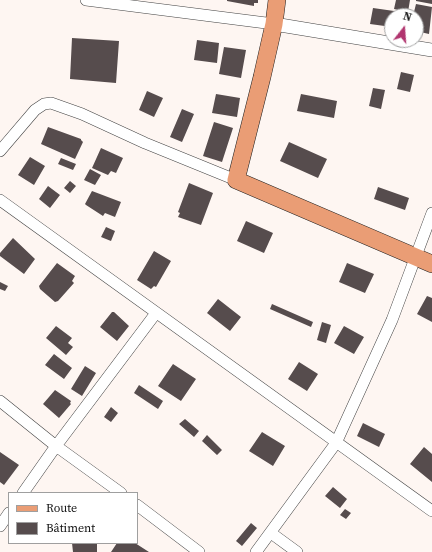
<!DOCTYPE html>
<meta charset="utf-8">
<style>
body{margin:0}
#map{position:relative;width:432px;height:552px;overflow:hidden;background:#fef6f2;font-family:"Source Serif 4",serif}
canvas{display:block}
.legend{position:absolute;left:8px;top:492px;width:130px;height:52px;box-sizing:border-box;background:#fff;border:1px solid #9f9f9f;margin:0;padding:5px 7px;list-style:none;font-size:12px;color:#0f0f0f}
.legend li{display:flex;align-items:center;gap:8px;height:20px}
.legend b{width:20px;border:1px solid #9f9f9f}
.north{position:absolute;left:384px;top:8px;width:40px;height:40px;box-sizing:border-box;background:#fff;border:1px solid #9f9f9f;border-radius:50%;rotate:17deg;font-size:11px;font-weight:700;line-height:16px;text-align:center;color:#0f0f0f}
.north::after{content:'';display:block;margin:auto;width:14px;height:18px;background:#b1356f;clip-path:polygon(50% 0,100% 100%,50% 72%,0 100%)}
</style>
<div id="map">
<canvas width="432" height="552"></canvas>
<ul class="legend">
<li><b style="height:5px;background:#ea9d75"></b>Route</li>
<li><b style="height:11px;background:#564c4d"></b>Bâtiment</li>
</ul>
<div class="north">N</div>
</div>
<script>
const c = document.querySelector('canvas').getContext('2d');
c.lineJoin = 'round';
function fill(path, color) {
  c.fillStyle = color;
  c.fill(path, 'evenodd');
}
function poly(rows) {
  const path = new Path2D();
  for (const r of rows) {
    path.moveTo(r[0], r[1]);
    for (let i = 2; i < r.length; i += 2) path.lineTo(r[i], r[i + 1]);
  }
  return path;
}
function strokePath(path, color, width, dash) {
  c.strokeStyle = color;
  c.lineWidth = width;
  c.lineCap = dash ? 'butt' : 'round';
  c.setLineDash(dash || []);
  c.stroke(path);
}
const building = poly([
 [227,0,258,0,258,3,254,3,254,6,227,1],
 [396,0,410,0,408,12,394,9],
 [416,0,432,0,432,4,416,1],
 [416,4,432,7,429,34,416,31,416,16,413,16],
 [373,8,408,13,408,16,392,16,392,27,370,24],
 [72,38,119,41,116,83,70,79],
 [197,40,219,43,217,63,194,60],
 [224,47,246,50,241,78,219,74],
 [401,72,414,75,410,92,397,89],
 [373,88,385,90,381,109,369,106],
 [147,91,163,98,154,117,139,110],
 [216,94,240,98,237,117,212,113],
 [301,94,337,101,334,118,297,111],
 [182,109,194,114,182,142,170,137],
 [214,122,233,128,222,162,203,156],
 [48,127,81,139,81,140,83,142,75,159,41,144],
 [289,142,327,159,318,178,280,161],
 [101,148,123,158,116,173,111,171,108,175,92,168],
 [30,157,45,166,34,185,18,175],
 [61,158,76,164,73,170,58,164],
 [90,169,101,175,95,185,84,180],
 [70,181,76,186,70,193,64,188],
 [189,183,213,193,201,225,178,217,180,213,178,212],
 [48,186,60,195,50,208,39,199],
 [378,187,409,198,405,210,374,199],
 [92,191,121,202,115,217,105,213,103,216,86,205,85,204],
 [246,221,273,233,264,253,237,241],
 [106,227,115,231,111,241,101,237],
 [13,238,35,259,24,274,0,256,0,253],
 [154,251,171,261,156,287,154,286,151,289,137,280],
 [57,263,75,276,72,281,74,283,58,301,55,302,40,289,39,286],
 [347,263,374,274,365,293,339,282],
 [0,282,8,286,5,291,0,289],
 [427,296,432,298,432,322,417,314],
 [218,299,241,317,230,331,207,313],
 [272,304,313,322,311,327,270,309],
 [112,312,114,312,129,326,117,341,100,327],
 [322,322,331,325,326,343,317,340],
 [56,326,72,338,68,343,73,347,66,355,46,338],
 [344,326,364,337,354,354,334,343],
 [54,354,72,368,64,379,45,365],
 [299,362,318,374,307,391,288,379],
 [173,364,196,379,181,401,158,386],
 [85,366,96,373,82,396,71,389],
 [139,385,163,401,158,409,134,393],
 [55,390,71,401,70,403,71,404,59,418,43,404],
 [111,407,118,413,111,422,104,417],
 [185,419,199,431,194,437,179,424],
 [363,423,385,434,379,447,357,436],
 [262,432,285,446,273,466,249,451],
 [207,435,222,450,217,455,202,441],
 [424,447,432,454,432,482,410,464],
 [0,452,19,465,4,485,0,482],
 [333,487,347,499,340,508,325,496],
 [345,509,351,513,346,519,340,515],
 [251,523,257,528,242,546,236,541],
 [72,543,97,543,97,552,73,552],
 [117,543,135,543,149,552,111,552]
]);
const minor = poly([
 [86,0,274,24],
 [0,151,35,110,44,104,51,103,82,114,145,143,236,180],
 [0,200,432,511],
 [0,401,56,446,23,493],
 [121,493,56,446,156,313],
 [137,505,199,552],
 [0,526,9,513],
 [271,533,297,552],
 [256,552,336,443,392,320,432,213]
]);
const tertiary = poly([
 [274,24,432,50]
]);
const primary = poly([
 [277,0,274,24,262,77,236,180,432,264]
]);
fill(building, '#564c4d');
strokePath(minor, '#424242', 12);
strokePath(tertiary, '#424242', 14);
strokePath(primary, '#202020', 18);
strokePath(minor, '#fff', 11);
strokePath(tertiary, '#fff', 13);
strokePath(primary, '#ea9d75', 17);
</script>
